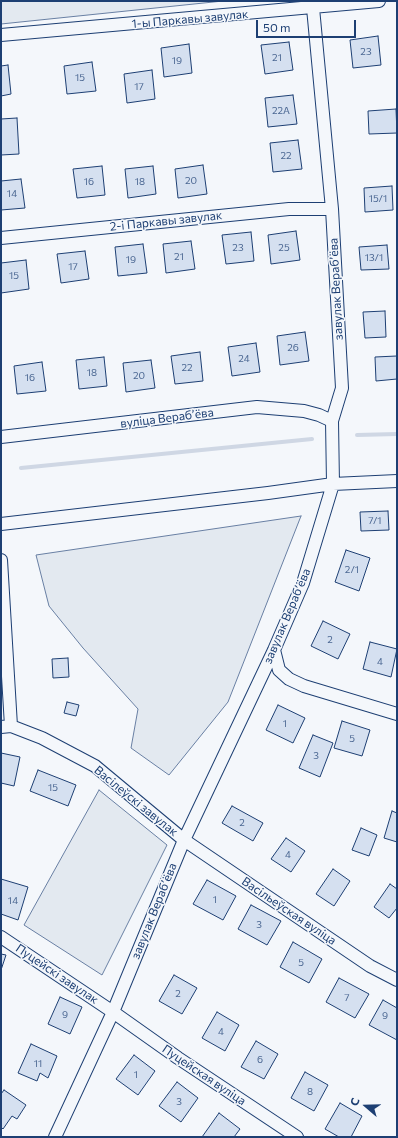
<!DOCTYPE html>
<meta charset="utf-8">
<style>
body{margin:0}
#map{position:relative;width:398px;height:1138px;overflow:hidden;background:#f4f7fb;font-family:Commissioner,sans-serif}
canvas{display:block}
.frame{position:absolute;inset:0;border:2px solid #1d3f73;pointer-events:none}
.north{position:absolute;left:346px;top:1086px;width:40px;height:40px;-webkit-text-stroke:3px #f4f7fb;paint-order:stroke;rotate:290deg;font-size:11px;font-weight:700;line-height:16px;text-align:center;color:#1d3f73}
.north::after{content:'';display:block;margin:auto;width:14px;height:18px;background:#1d3f73;clip-path:polygon(50% 0,100% 100%,50% 72%,0 100%)}
.scale{position:absolute;left:256px;top:20px;width:100px;height:18px;box-sizing:border-box;border:2px solid #1d3f73;border-top:0;padding-left:5px;font-size:12px;line-height:14px;white-space:nowrap;color:#1d3f73;-webkit-text-stroke:3px #f4f7fb;paint-order:stroke}
</style>
<div id="map">
<canvas width="398" height="1138"></canvas>
<div class="frame"></div>
<div class="north">С</div>
<div class="scale">50 m</div>
</div>
<script>
const c = document.querySelector('canvas').getContext('2d');
c.lineJoin = 'round';
function fill(path, color) {
  c.fillStyle = color;
  c.fill(path, 'evenodd');
}
function poly(rows) {
  const path = new Path2D();
  for (const r of rows) {
    path.moveTo(r[0], r[1]);
    for (let i = 2; i < r.length; i += 2) path.lineTo(r[i], r[i + 1]);
  }
  return path;
}
function strokePath(path, color, width, dash) {
  c.strokeStyle = color;
  c.lineWidth = width;
  c.lineCap = dash ? 'butt' : 'round';
  c.setLineDash(dash || []);
  c.stroke(path);
}
function drawText(font, color, halo, rows, align = 'center') {
  c.font = font + ' Commissioner,sans-serif';
  c.lineWidth = 3;
  c.setLineDash([]);
  c.textBaseline = 'middle';
  c.strokeStyle = halo;
  c.fillStyle = color;
  for (const [text, x, y, turn = 0] of rows) {
    c.save();
    c.translate(x, y);
    c.rotate((+turn || 0) * Math.PI / 180);
    c.textAlign = isNaN(turn) ? turn : align;
    if (halo) c.strokeText(text, 0, 0);
    c.fillText(text, 0, 0);
    c.restore();
  }
}
const green = poly([
 [1,1,223,1,1,24,1,1],
 [301,516,228,702,169,775,131,748,138,709,83,648,49,606,36,555,301,516],
 [99,790,167,845,102,975,24,925,99,790]
]);
const stream = poly([
 [357,435,397,434],
 [21,468,312,439]
]);
const building = poly([
 [378,36,381,65,353,68,350,40,378,36],
 [289,42,293,70,265,74,261,45,289,42],
 [189,44,192,73,164,77,161,48,189,44],
 [92,62,96,91,67,94,64,66,92,62],
 [8,65,11,94,1,96,1,66,8,65],
 [152,70,155,99,127,103,124,74,152,70],
 [293,95,297,124,268,127,265,98,293,95],
 [396,109,397,133,369,134,368,111,396,109],
 [17,118,19,154,1,155,1,119,17,118],
 [298,140,302,169,273,172,270,143,298,140],
 [203,165,207,194,178,198,175,169,203,165],
 [102,166,105,195,77,198,73,169,102,166],
 [153,166,156,194,128,198,125,169,153,166],
 [21,179,25,208,1,210,1,181,21,179],
 [392,186,393,210,365,212,364,188,392,186],
 [296,231,300,260,271,264,268,235,296,231],
 [251,232,254,261,226,264,222,235,251,232],
 [191,241,195,269,166,273,163,244,191,241],
 [143,244,147,273,118,276,115,247,143,244],
 [387,245,389,269,361,270,359,247,387,245],
 [85,251,89,279,61,283,57,254,85,251],
 [26,260,29,289,1,293,1,263,26,260],
 [385,311,386,337,365,338,363,312,385,311],
 [305,332,309,361,280,365,277,336,305,332],
 [256,343,260,372,232,376,228,347,256,343],
 [200,352,203,381,175,384,171,356,200,352],
 [397,356,397,379,376,381,375,357,397,356],
 [104,357,107,386,79,389,76,360,104,357],
 [151,360,155,388,126,392,123,363,151,360],
 [42,362,46,391,17,394,14,366,42,362],
 [388,511,389,530,361,531,360,512,388,511],
 [346,550,370,558,359,591,335,582,346,550],
 [323,621,350,634,338,659,311,646,323,621],
 [370,642,397,649,391,677,363,669,370,642],
 [68,658,69,677,53,678,52,659,68,658],
 [67,702,79,705,76,716,64,713,67,702],
 [278,705,305,718,293,743,266,730,278,705],
 [342,721,370,730,362,756,334,748,342,721],
 [313,735,333,743,320,777,299,768,313,735],
 [1,753,20,757,14,786,1,783,1,753],
 [38,770,76,785,68,806,30,791,38,770],
 [232,806,263,823,253,841,222,823,232,806],
 [392,811,397,813,397,842,384,838,392,811],
 [361,828,377,835,369,856,352,850,361,828],
 [286,838,305,851,291,872,271,859,286,838],
 [333,869,350,881,334,906,316,894,333,869],
 [1,879,28,887,18,920,1,914,1,879],
 [207,880,236,896,223,920,193,904,207,880],
 [390,884,397,889,397,908,389,918,374,907,390,884],
 [251,905,281,921,267,945,238,929,251,905],
 [293,942,322,959,309,983,280,967,293,942],
 [1,954,6,955,1,970,1,954],
 [174,975,197,988,182,1014,159,1001,174,975],
 [339,978,369,994,355,1018,326,1002,339,978],
 [60,997,82,1007,70,1034,48,1024,60,997],
 [383,1000,397,1008,397,1040,369,1025,383,1000],
 [217,1012,239,1025,225,1051,202,1038,217,1012],
 [256,1041,278,1054,264,1079,241,1067,256,1041],
 [31,1044,57,1056,48,1078,40,1073,37,1081,18,1073,31,1044],
 [134,1055,155,1071,138,1095,116,1079,134,1055],
 [305,1072,328,1085,314,1111,291,1098,305,1072],
 [177,1082,198,1098,181,1122,159,1106,177,1082],
 [4,1090,26,1105,17,1119,12,1116,3,1129,1,1127,1,1094,4,1090],
 [340,1103,362,1116,351,1137,339,1137,325,1129,340,1103],
 [219,1113,240,1129,234,1137,202,1137,219,1113]
]);
const minor = poly([
 [1,35,379,1],
 [1,238,289,209,332,209],
 [1,437,257,407,304,411,319,415,332,421],
 [1,524,268,493,333,484,397,481],
 [1,560,11,726],
 [274,650,279,670,289,679,304,686,397,714],
 [1,727,11,726,42,738,95,766,184,840,370,966,397,980],
 [1,937,113,1012,178,1058,297,1137],
 [55,1137,113,1012,184,840,274,650,303,583,333,484,332,421,342,388,332,209,313,8]
]);
const numberNames = [
 ["23",366,52],
 ["21",277,58],
 ["19",177,61],
 ["15",80,78],
 ["17",139,87],
 ["22А",281,111],
 ["22",286,156],
 ["20",191,181],
 ["16",89,182],
 ["18",140,182],
 ["14",12,194],
 ["15/1",378,199],
 ["23",238,248],
 ["25",284,248],
 ["21",179,257],
 ["13/1",374,258],
 ["19",131,260],
 ["17",73,267],
 ["15",14,276],
 ["26",293,348],
 ["24",244,359],
 ["22",187,368],
 ["18",92,373],
 ["20",139,376],
 ["16",30,378],
 ["7/1",375,521],
 ["2/1",352,570],
 ["2",330,640],
 ["4",380,662],
 ["1",285,724],
 ["5",352,739],
 ["3",316,756],
 ["15",53,788],
 ["2",242,823],
 ["4",288,855],
 ["1",215,900],
 ["14",13,901],
 ["3",259,925],
 ["5",301,963],
 ["2",178,994],
 ["7",347,998],
 ["9",65,1015],
 ["9",385,1016],
 ["4",221,1032],
 ["6",260,1060],
 ["11",38,1064],
 ["1",136,1075],
 ["8",310,1092],
 ["3",179,1102]
];
const streetNames = [
 ["1-ы Паркавы завулак",190,19,-5],
 ["2-і Паркавы завулак",166,221,-6],
 ["завулак Верабʼёва",336,289,-93],
 ["вуліца Верабʼёва",167,418,-7],
 ["завулак Верабʼёва",287,616,-67],
 ["Васілеўскі завулак",136,801,39],
 ["завулак Верабʼёва",154,911,-68],
 ["Васільеўская вуліца",289,911,34],
 ["Пуцейскі завулак",57,974,34],
 ["Пуцейская вуліца",204,1075,34]
];
fill(green, '#e3e9f0');
strokePath(green, '#687fa3', 1);
strokePath(stream, '#cfd7e4', 4);
fill(building, '#d5e0f0');
strokePath(building, '#1d3f73', 1);
strokePath(minor, '#1d3f73', 14);
strokePath(minor, '#f4f7fb', 12);
drawText('10px', '#4b6792', null, numberNames);
drawText('12px', '#1d3f73', '#f4f7fb', streetNames);
</script>
